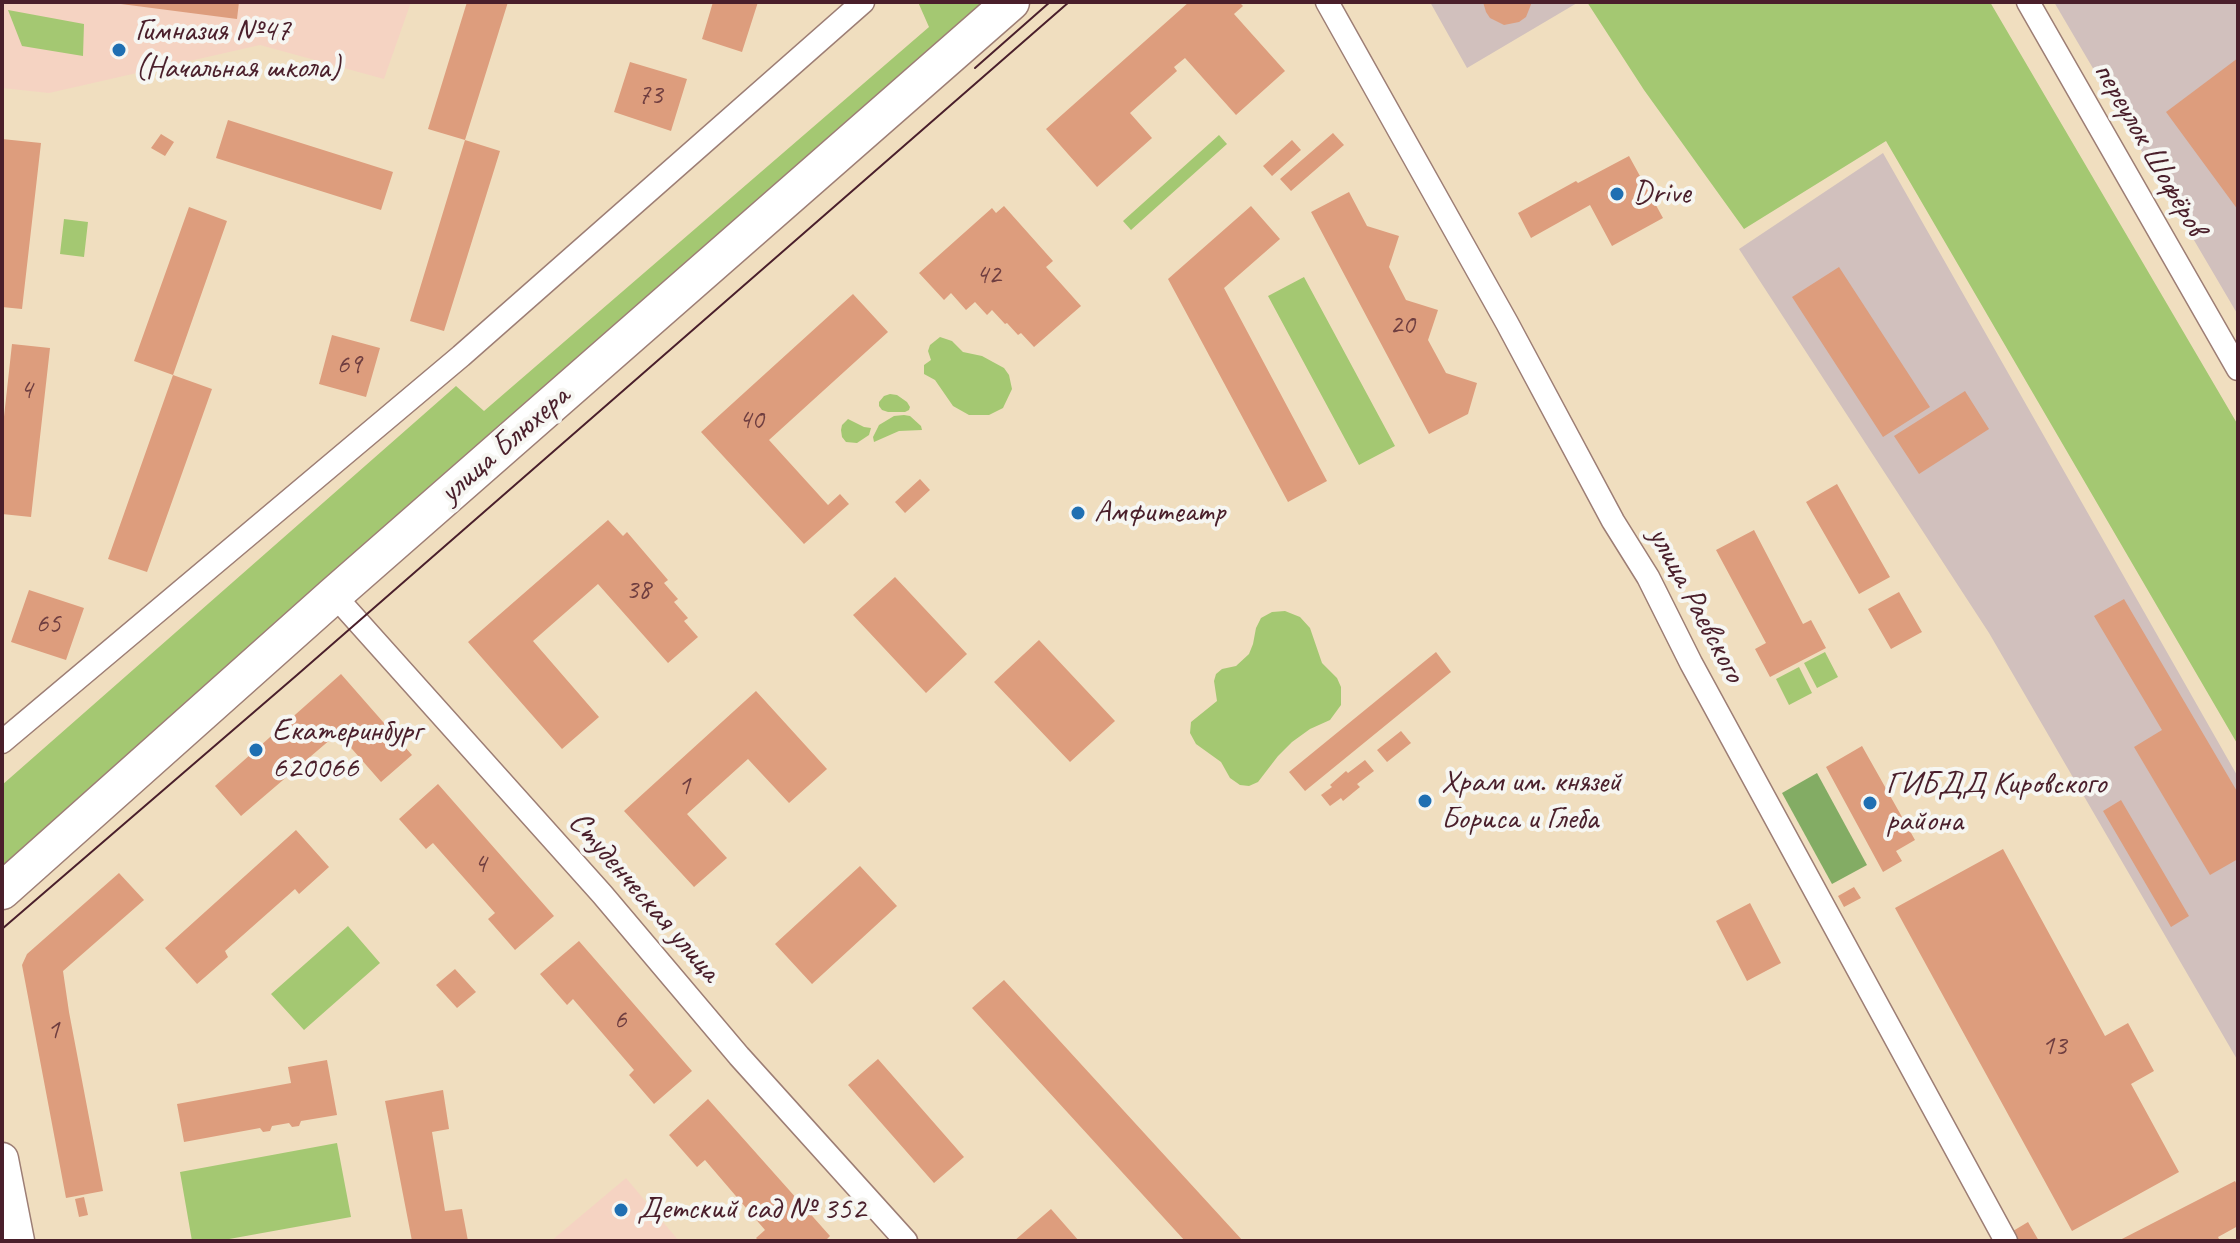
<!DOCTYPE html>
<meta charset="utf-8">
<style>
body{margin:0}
#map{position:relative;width:2240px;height:1243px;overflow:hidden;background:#f0debf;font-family:Caveat,sans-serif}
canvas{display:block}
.frame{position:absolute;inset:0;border:4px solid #4a1f2b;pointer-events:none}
</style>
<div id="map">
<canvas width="2240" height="1243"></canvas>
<div class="frame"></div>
</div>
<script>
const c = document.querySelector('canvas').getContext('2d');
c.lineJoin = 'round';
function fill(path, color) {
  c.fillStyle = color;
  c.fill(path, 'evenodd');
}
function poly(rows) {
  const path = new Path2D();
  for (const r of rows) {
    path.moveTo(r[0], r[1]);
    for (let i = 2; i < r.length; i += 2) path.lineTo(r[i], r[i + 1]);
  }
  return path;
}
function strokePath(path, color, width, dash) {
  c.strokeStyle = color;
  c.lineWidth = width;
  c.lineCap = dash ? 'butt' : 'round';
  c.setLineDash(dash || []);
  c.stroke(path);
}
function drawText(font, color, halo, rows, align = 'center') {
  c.font = font + ' Caveat,sans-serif';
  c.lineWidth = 8;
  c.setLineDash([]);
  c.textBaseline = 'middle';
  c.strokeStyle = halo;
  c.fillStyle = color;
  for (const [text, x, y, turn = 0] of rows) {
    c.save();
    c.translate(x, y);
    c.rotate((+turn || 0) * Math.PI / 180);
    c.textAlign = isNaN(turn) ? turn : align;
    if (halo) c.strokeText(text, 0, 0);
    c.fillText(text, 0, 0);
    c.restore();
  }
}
const built = poly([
 [2,2,411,2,384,79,260,45,49,93,2,88],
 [626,1178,679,1241,551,1241]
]);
const industrial = poly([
 [1430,2,1577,2,1577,3,1467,68],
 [2054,2,2238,2,2238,315],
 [1883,153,2238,777,2238,1061,1989,633,1739,249]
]);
const green = poly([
 [918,2,997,2,2,868,2,785,456,386,484,411,929,27],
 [1587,2,1990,2,2238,425,2238,745,1886,141,1744,229,1644,90],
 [8,10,84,24,83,56,22,46],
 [1219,135,1227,144,1131,230,1123,221],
 [64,219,88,222,84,257,60,254],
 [1304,277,1395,446,1359,465,1268,296],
 [940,337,952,341,963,352,982,356,1004,368,1009,375,1012,389,1003,408,989,415,969,415,953,406,935,380,924,374,924,365,931,360,928,351,930,345],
 [890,394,897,395,907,402,910,407,909,410,905,412,888,412,882,410,879,406,879,402,884,396],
 [904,415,910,416,921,426,922,430,899,431,874,442,873,437,879,425,894,416],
 [848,419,864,427,871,428,869,435,857,443,846,442,842,437,841,430,842,425],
 [1285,611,1300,617,1310,628,1322,663,1337,678,1341,687,1341,705,1330,720,1310,729,1292,742,1278,756,1258,782,1249,786,1240,785,1230,778,1221,762,1196,744,1190,733,1191,722,1217,701,1214,681,1216,674,1222,669,1236,666,1249,654,1253,644,1256,628,1261,618,1272,612],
 [1825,652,1838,677,1817,688,1804,663],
 [1799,667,1812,693,1789,705,1776,679],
 [348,926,380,963,304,1030,271,994],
 [337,1143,351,1217,218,1241,192,1241,180,1172]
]);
const forest = poly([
 [1817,773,1867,865,1832,884,1782,793]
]);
const building = poly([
 [121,2,239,2,237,19,121,4],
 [467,2,508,2,465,140,428,129],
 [713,2,758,2,742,52,702,39],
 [1189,2,1239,2,1243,6,1234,14,1285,71,1236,115,1185,58,1174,67,1177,71,1130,113,1152,138,1097,187,1046,129],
 [1483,2,1532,2,1526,17,1519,22,1504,25,1490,18,1486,12],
 [2238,58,2238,210,2166,112],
 [630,62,687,79,671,131,614,112],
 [228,120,393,172,381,210,216,158],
 [1333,133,1344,145,1291,191,1280,179],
 [161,134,174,142,165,156,151,148],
 [2,139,41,143,22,309,2,307],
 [465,140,500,151,444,331,410,321],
 [1292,140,1301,150,1272,176,1263,166],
 [1629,156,1663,218,1612,246,1590,205,1531,238,1518,213,1576,181,1578,183],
 [1349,192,1367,226,1399,236,1389,267,1406,300,1438,310,1428,340,1446,373,1477,383,1468,414,1429,434,1311,212],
 [1004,206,1053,261,1046,267,1081,306,1034,347,1021,333,1018,335,1007,323,1005,324,992,310,987,315,975,302,966,310,951,293,944,300,919,273,992,208,996,213],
 [1251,206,1280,239,1224,288,1327,481,1288,502,1168,279],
 [189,207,227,221,173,375,212,389,147,572,108,559,173,375,134,361],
 [1839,267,1930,407,1883,437,1792,297],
 [853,294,888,332,769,440,828,505,840,494,849,504,804,544,701,432],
 [332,335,380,348,366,397,319,384],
 [12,344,50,348,31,517,2,514,2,435],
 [1965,391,1989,429,1919,474,1894,436],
 [920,479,930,490,905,513,895,502],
 [1837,484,1890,577,1859,594,1806,502],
 [608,520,623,536,627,532,668,580,664,583,678,599,674,602,688,618,684,621,698,637,668,663,598,584,533,641,599,717,562,749,468,642],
 [1754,530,1803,624,1811,620,1826,648,1770,677,1755,649,1766,643,1716,550],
 [895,577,967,654,926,693,853,615],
 [29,590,84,608,66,660,11,642],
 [1899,592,1922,632,1891,649,1868,609],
 [2124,599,2238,793,2238,859,2210,875,2134,747,2162,730,2094,616],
 [1039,640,1115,721,1070,762,994,682],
 [1436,652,1451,672,1305,791,1289,772],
 [341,674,412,755,381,782,338,733,241,816,215,786],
 [756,691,827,769,789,803,748,759,687,814,727,858,694,887,624,811],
 [1401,731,1411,743,1387,762,1377,750],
 [1862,746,1915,840,1896,851,1902,861,1883,872,1826,767],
 [1365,760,1374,771,1357,784,1360,787,1343,801,1341,798,1330,806,1321,795,1332,787,1330,785,1346,771,1348,773],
 [438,784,554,916,515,950,488,919,495,913,433,843,426,849,399,819],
 [2121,800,2189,916,2171,927,2103,811],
 [296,830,329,867,299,894,295,889,225,951,228,957,197,984,165,948],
 [2003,849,2105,1036,2128,1023,2154,1071,2131,1084,2179,1172,2072,1231,1895,908],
 [860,866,897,906,812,984,775,944],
 [119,873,144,900,63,971,69,1012,103,1191,66,1198,22,965,27,954],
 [1854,887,1861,898,1844,907,1838,896],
 [1750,903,1781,963,1747,981,1716,921],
 [579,941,692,1071,654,1104,629,1075,634,1070,573,999,567,1005,540,974],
 [455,969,476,992,457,1008,436,985],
 [1004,980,1243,1241,1185,1241,972,1008],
 [878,1059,964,1157,934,1183,848,1085],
 [327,1060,337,1115,301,1121,299,1126,292,1127,289,1123,272,1126,270,1131,263,1132,260,1128,184,1142,177,1104,291,1083,288,1067],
 [443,1090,449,1129,432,1132,445,1211,462,1209,468,1241,412,1241,385,1101],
 [708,1099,830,1236,825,1241,759,1241,756,1238,765,1230,705,1160,697,1167,669,1135],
 [2235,1181,2238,1187,2238,1226,2218,1237,2220,1241,2118,1241],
 [84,1197,88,1215,79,1217,75,1199],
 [1051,1209,1079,1241,1014,1241],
 [2028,1222,2039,1241,2018,1241,2013,1231]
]);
const minor = poly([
 [1327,2,1507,323,1613,521,1648,577,1691,663,2006,1241],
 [2028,2,2238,369],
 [334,595,602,894,739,1056,906,1241],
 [2,742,461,356,863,2]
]);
const secondary = poly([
 [2,1159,18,1241]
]);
const primary = poly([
 [2,891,334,595,1011,2]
]);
const tram = poly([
 [975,68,1050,2],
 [2,929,297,675,1069,2]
]);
const markers = [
 [119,50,8,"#1f6fb2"],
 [1617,194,8,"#1f6fb2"],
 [1078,513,8,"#1f6fb2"],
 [256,750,8,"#1f6fb2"],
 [1425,801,8,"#1f6fb2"],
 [1870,803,8,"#1f6fb2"],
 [621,1210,8,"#1f6fb2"]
];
const numberNames = [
 ["73",650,96],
 ["42",988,276],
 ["20",1402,326],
 ["69",349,366],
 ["4",26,391],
 ["40",751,421],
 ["38",638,591],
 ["65",48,625],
 ["1",684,787],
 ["4",480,865],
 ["6",620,1021],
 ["1",53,1031],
 ["13",2054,1047]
];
const poiNames = [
 ["Гимназия №47",135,32],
 ["(Начальная школа)",135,69],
 ["Drive",1633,194],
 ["Амфитеатр",1094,513],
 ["Екатеринбург",272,732],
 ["620066",272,769],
 ["Храм им. князей",1441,783],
 ["Бориса и Глеба",1441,820],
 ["ГИБДД Кировского",1886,785],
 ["района",1886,822],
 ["Детский сад № 352",637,1210]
];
const streetNames = [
 ["переулок Шофёров",2149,149,60],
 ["улица Блюхера",505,445,-41],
 ["улица Раевского",1696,605,62],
 ["Студенческая улица",644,897,49]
];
fill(built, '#f5d3c2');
fill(industrial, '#d1c0bd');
fill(green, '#a4c872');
fill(forest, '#83ac64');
fill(building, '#dd9d7d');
strokePath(minor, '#9d7e75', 25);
strokePath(secondary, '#9d7e75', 35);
strokePath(primary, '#9d7e75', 39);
strokePath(minor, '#fff', 22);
strokePath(secondary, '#fff', 32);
strokePath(primary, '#fff', 36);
strokePath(tram, '#4a1f2b', 2);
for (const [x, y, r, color] of markers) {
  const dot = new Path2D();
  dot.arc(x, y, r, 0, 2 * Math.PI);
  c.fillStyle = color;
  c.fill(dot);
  strokePath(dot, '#f6f6f2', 3);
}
drawText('28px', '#6f3e40', null, numberNames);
drawText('32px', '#4a1f2b', '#f6f6f2', poiNames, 'left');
drawText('32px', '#4a1f2b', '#f6f6f2', streetNames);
</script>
